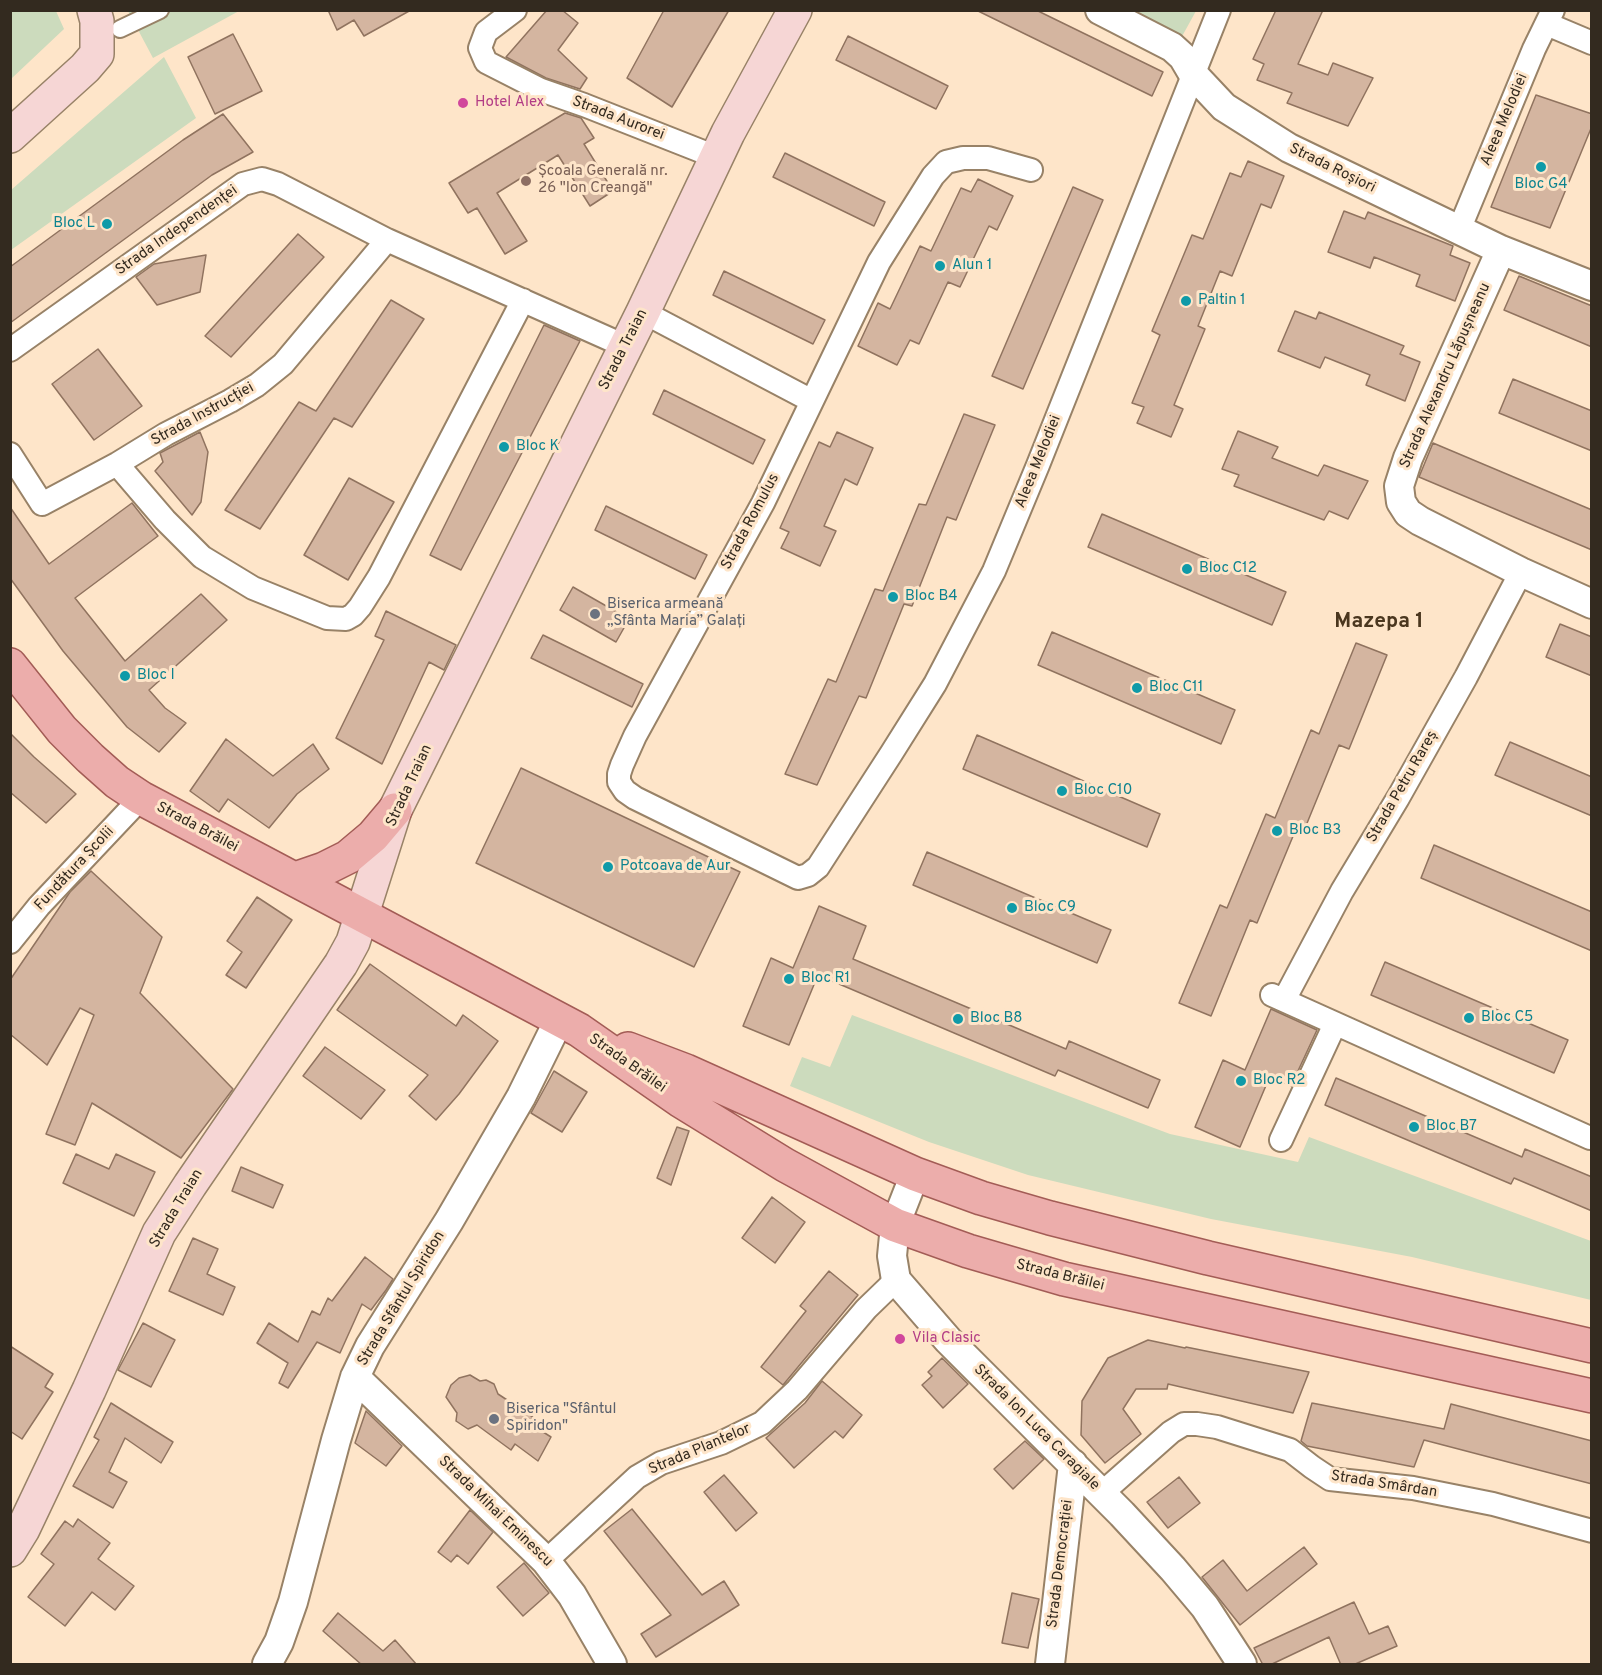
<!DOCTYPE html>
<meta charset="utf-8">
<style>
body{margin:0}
#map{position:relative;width:1602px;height:1675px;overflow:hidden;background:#fee5c9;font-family:Overpass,sans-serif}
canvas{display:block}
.frame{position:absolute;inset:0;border:12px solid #332a1f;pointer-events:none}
</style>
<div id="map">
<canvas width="1602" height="1675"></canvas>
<div class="frame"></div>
</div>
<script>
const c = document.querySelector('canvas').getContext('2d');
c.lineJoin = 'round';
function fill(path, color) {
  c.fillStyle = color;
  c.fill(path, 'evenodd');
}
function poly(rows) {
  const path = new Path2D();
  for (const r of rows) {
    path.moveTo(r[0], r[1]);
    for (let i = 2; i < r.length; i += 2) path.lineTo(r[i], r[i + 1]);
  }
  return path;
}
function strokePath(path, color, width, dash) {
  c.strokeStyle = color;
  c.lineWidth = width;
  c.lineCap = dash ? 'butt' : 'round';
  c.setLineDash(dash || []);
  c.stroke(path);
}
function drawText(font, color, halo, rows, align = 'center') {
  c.font = font + ' Overpass,sans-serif';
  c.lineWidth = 6;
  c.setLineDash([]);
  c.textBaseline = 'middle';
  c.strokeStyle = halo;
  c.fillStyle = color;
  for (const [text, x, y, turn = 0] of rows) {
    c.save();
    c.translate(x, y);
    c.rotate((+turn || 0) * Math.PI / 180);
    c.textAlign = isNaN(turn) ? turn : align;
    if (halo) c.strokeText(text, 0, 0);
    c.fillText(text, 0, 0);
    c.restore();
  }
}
const green = poly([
 [11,10,56,11,64,29,11,79],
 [128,11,239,11,153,58],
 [1119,11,1196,11,1180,40],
 [164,57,196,118,11,250,11,190],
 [852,1015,1170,1134,1298,1162,1309,1137,1591,1241,1591,1300,1412,1257,1211,1219,1028,1175,929,1142,790,1086,802,1057,830,1067]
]);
const building = poly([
 [328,10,411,10,364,36,354,20,337,30,328,10],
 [547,10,562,10,578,23,558,50,587,78,580,89,546,78,506,57,547,10],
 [664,10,729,10,672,107,627,78,664,10],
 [976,10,1036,10,1163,72,1152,96,976,10],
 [1276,10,1323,10,1298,64,1328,75,1333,63,1373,78,1348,126,1287,103,1292,93,1257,80,1264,64,1253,59,1276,10],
 [233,34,262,91,215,114,188,57,233,34],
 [848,36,948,86,936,109,836,60,848,36],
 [1536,95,1592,114,1592,126,1550,228,1491,207,1536,95],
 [565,113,581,118,594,138,584,144,613,191,590,206,558,155,497,193,527,241,505,254,477,208,468,213,449,183,565,113],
 [223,114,253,152,212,175,10,323,10,267,183,140,223,114],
 [785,153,885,202,874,226,773,177,785,153],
 [1248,161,1284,176,1271,208,1261,204,1232,276,1220,271,1198,326,1205,329,1174,405,1183,409,1171,437,1137,423,1144,407,1132,403,1160,335,1152,331,1192,235,1203,239,1230,173,1241,177,1248,161],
 [978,179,1013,196,997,230,989,226,960,287,948,282,919,344,910,340,897,365,858,346,878,303,890,309,920,246,931,251,961,188,971,192,978,179],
 [1073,187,1103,200,1023,389,992,376,1073,187],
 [1344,211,1365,219,1368,212,1453,246,1450,255,1470,263,1455,301,1416,286,1420,275,1374,257,1370,268,1328,252,1344,211],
 [298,234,324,257,231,357,205,336,298,234],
 [206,255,200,292,157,305,136,277,154,264,206,255],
 [724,271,825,320,813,344,713,295,724,271],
 [1519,276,1592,306,1592,347,1504,310,1519,276],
 [391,300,424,319,352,427,334,418,260,529,225,510,299,402,316,411,391,300],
 [1295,311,1316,319,1319,312,1404,346,1400,354,1420,362,1405,401,1366,385,1370,375,1325,357,1320,368,1278,351,1295,311],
 [544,325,580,341,461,570,430,555,544,325],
 [98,349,142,406,94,440,52,384,98,349],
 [1513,379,1592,411,1592,451,1499,413,1513,379],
 [664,390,765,440,753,464,653,414,664,390],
 [964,414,995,425,956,520,947,517,912,606,904,604,866,698,859,696,817,785,785,774,828,679,836,682,875,589,883,591,919,504,926,505,964,414],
 [1238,431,1278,447,1272,458,1318,476,1324,465,1368,481,1348,519,1329,511,1324,520,1234,486,1239,475,1222,469,1238,431],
 [200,432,208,452,201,502,192,515,155,471,163,462,160,453,200,432],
 [837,432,873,448,857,485,845,479,824,526,836,531,820,566,781,548,789,532,780,528,819,442,830,447,837,432],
 [1433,443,1592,510,1592,550,1419,477,1433,443],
 [349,478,394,502,348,580,304,555,349,478],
 [132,503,158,536,75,598,125,661,201,594,227,620,149,690,165,708,186,723,159,752,127,727,63,651,10,578,10,507,49,564,132,503],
 [606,506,707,555,695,579,595,530,606,506],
 [1102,514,1286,592,1272,625,1088,547,1102,514],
 [573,587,629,619,616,642,560,610,573,587],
 [386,611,456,645,444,670,429,662,382,764,336,738,384,640,375,636,386,611],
 [1560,624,1592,637,1592,676,1546,657,1560,624],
 [1052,632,1235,710,1221,744,1038,665,1052,632],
 [543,635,643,684,632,707,531,658,543,635],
 [1356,643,1387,655,1349,749,1339,745,1303,833,1296,829,1257,923,1250,920,1211,1016,1179,1003,1220,905,1227,908,1266,814,1275,818,1311,730,1319,734,1356,643],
 [10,733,34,757,76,794,46,823,10,792,10,733],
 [977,735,1160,814,1147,847,963,769,977,735],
 [226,739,273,776,313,744,329,769,297,794,269,828,228,799,219,812,190,791,226,739],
 [1510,742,1592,777,1592,816,1495,775,1510,742],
 [521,768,740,872,694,967,476,863,521,768],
 [1434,845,1592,912,1592,951,1421,878,1434,845],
 [927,852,1111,930,1097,963,913,885,927,852],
 [91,871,162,937,140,993,233,1089,181,1158,92,1103,75,1145,46,1134,94,1015,80,1008,47,1065,10,1034,10,980,70,892,91,871],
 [257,897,292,920,246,988,226,975,242,952,227,941,257,897],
 [819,906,866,926,853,959,1066,1049,1069,1041,1160,1080,1148,1108,1058,1070,1055,1076,818,975,789,1045,743,1026,771,958,793,968,819,906],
 [1385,962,1568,1040,1554,1073,1371,995,1385,962],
 [370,964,456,1026,463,1015,498,1041,459,1094,436,1120,409,1096,428,1075,337,1010,370,964],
 [1271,1009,1317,1030,1291,1086,1270,1076,1240,1147,1195,1127,1223,1060,1245,1070,1271,1009],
 [325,1047,385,1090,361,1119,303,1076,325,1047],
 [554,1071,587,1092,562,1132,531,1113,554,1071],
 [1336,1078,1522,1157,1525,1149,1592,1177,1592,1211,1514,1178,1511,1184,1325,1105,1336,1078],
 [677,1127,689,1131,671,1185,657,1178,677,1127],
 [76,1154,109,1169,116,1154,155,1172,134,1216,63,1183,76,1154],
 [241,1167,283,1185,273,1208,232,1191,241,1167],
 [772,1197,805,1222,775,1263,742,1238,772,1197],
 [193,1238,218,1249,207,1274,235,1287,223,1315,169,1291,193,1238],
 [365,1257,393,1279,386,1290,371,1310,362,1304,340,1353,317,1342,288,1388,279,1383,288,1363,257,1343,269,1323,298,1342,312,1311,320,1315,328,1298,332,1301,365,1257],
 [829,1271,858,1295,783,1385,761,1367,806,1311,800,1306,829,1271],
 [143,1323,175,1340,151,1387,118,1370,143,1323],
 [1148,1340,1185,1348,1186,1347,1309,1372,1293,1413,1168,1384,1167,1389,1136,1389,1123,1409,1141,1434,1105,1463,1081,1435,1082,1401,1108,1358,1148,1340],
 [10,1346,53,1374,45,1387,53,1392,22,1439,10,1431,10,1346],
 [942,1358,968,1384,943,1408,922,1385,932,1376,928,1372,942,1358],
 [470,1375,480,1381,486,1380,494,1384,498,1394,533,1417,529,1423,551,1437,538,1461,515,1444,511,1450,477,1425,468,1429,456,1421,457,1413,446,1397,451,1385,459,1378,470,1375],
 [822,1381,862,1415,843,1438,835,1431,794,1468,766,1438,805,1403,822,1381],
 [111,1403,173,1442,161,1463,125,1438,109,1472,127,1482,113,1508,73,1486,99,1440,94,1437,111,1403],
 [1312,1403,1444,1429,1451,1404,1592,1441,1592,1484,1424,1440,1414,1467,1307,1446,1301,1441,1312,1403],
 [366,1411,402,1446,386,1466,355,1443,366,1411],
 [1025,1441,1044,1459,1013,1489,994,1469,1025,1441],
 [724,1475,757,1513,736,1531,704,1492,724,1475],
 [1179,1477,1200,1503,1168,1528,1147,1502,1179,1477],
 [632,1509,702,1595,724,1581,739,1605,656,1657,641,1634,671,1615,604,1531,632,1509],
 [470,1510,493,1532,468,1564,457,1555,451,1562,438,1552,470,1510],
 [78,1519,110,1543,98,1559,134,1586,115,1610,92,1592,65,1626,28,1597,54,1564,41,1554,65,1521,73,1527,78,1519],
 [1304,1547,1317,1564,1240,1625,1202,1577,1223,1560,1247,1591,1304,1547],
 [524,1563,549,1593,523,1616,497,1587,524,1563],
 [1012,1593,1039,1599,1028,1648,1002,1643,1012,1593],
 [1354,1602,1369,1634,1388,1626,1397,1646,1353,1665,1341,1665,1329,1637,1270,1665,1263,1665,1254,1648,1354,1602],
 [338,1613,383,1651,395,1640,417,1665,362,1665,323,1631,338,1613]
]);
const pedestrian = poly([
 [120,29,160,10]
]);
const minor = poly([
 [515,10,486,32,480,48,486,62,541,90,584,105,716,157],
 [1547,24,1592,43],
 [1031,170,988,158,963,158,946,162,933,176,879,262,763,503,635,736,622,765,619,774,619,782,625,791,635,798,798,878,808,875,818,867,891,754,935,684,994,571,1038,465,1219,10],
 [1459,230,1534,49,1553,10],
 [643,312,812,401],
 [10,350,243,184,262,179,278,184,387,240,625,346],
 [10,454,42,504,117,464,166,434,230,401,257,385,283,364,387,240],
 [117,464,165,520,202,557,253,588,327,618,346,619,353,615,360,607,379,577,523,300],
 [10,942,39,906,141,798],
 [1272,995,1590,1138],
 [1284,1000,1342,891,1398,798,1466,677,1521,572],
 [1281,1140,1335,1024],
 [1102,1493,1171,1432,1184,1424,1197,1424,1217,1427,1290,1450,1312,1467,1330,1479,1413,1488,1493,1504,1592,1531],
 [546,1561,637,1477,661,1463,721,1443,762,1423,797,1390,866,1309,896,1280]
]);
const tertiary = poly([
 [1100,10,1172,47,1183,57,1193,74,1224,107,1289,148,1501,250,1592,286],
 [1501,250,1408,458,1399,486,1401,502,1408,513,1420,521,1521,572,1592,604],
 [915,1174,895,1225,892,1256,896,1280,948,1340,1122,1514,1173,1569,1205,1607,1242,1664],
 [355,1377,546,1561,572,1595,612,1664],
 [267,1664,279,1642,293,1602,336,1440,355,1377,370,1346,449,1221,521,1097,559,1020],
 [1050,1664,1073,1464]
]);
const secondary = poly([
 [10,136,85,68,97,54,97,21,94,10],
 [10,1550,23,1529,89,1390,159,1233,190,1185,341,964,353,942,395,810,643,312,728,133,795,10]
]);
const primary = poly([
 [10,665,62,730,90,758,117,782,141,798,579,1030,681,1101,785,1165,895,1225,968,1251,1064,1279,1592,1396],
 [295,879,324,869,348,857,373,836,395,810],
 [628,1049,686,1071,915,1174,981,1198,1050,1218,1208,1258,1592,1346]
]);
const markers = [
 [463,103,6,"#d1479c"],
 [1541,167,6,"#0f9aa8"],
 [526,181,6,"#8d6e63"],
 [107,224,6,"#0f9aa8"],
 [940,266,6,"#0f9aa8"],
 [1186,301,6,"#0f9aa8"],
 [504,447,6,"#0f9aa8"],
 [1187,569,6,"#0f9aa8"],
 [893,597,6,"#0f9aa8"],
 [595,614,6,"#6b7280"],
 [125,676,6,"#0f9aa8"],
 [1137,688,6,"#0f9aa8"],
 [1062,791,6,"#0f9aa8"],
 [1277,831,6,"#0f9aa8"],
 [608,867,6,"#0f9aa8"],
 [1012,908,6,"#0f9aa8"],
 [789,979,6,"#0f9aa8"],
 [1469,1018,6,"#0f9aa8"],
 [958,1019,6,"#0f9aa8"],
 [1241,1081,6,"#0f9aa8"],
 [1414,1127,6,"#0f9aa8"],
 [900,1339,6,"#d1479c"],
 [494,1419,6,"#6b7280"]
];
const hotelNames = [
 ["Hotel Alex",475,103],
 ["Vila Clasic",912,1339]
];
const streetNames = [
 ["Strada Aurorei",618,119,21],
 ["Aleea Melodiei",1505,120,-67],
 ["Strada Roșiori",1332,169,26],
 ["Strada Independenței",177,231,-35],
 ["Strada Traian",624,350,-63],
 ["Strada Alexandru Lăpușneanu",1446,376,-66],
 ["Strada Instrucției",203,415,-29],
 ["Aleea Melodiei",1039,462,-68],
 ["Strada Romulus",751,522,-62],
 ["Strada Traian",410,786,-65],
 ["Strada Petru Rareș",1403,787,-60],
 ["Strada Brăilei",197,828,28],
 ["Fundătura Școlii",75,869,-47],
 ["Strada Brăilei",627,1064,35],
 ["Strada Traian",177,1209,-59],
 ["Strada Brăilei",1060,1276,14],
 ["Strada Sfântul Spiridon",402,1299,-59],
 ["Strada Ion Luca Caragiale",1036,1428,45],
 ["Strada Plantelor",700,1450,-23],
 ["Strada Smârdan",1384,1485,9],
 ["Strada Mihai Eminescu",495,1512,44],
 ["Strada Democrației",1061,1564,-83]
];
const educationNames = [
 ["Școala Generală nr.",538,172],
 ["26 \"Ion Creangă\"",538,189]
];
const cultureNames = [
 ["Bloc G4",1541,185,"center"],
 ["Bloc L",95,224,"right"],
 ["Alun 1",952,266],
 ["Paltin 1",1198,301],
 ["Bloc K",516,447],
 ["Bloc C12",1199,569],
 ["Bloc B4",905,597],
 ["Bloc I",137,676],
 ["Bloc C11",1149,688],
 ["Bloc C10",1074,791],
 ["Bloc B3",1289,831],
 ["Potcoava de Aur",620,867],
 ["Bloc C9",1024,908],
 ["Bloc R1",801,979],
 ["Bloc C5",1481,1018],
 ["Bloc B8",970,1019],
 ["Bloc R2",1253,1081],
 ["Bloc B7",1426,1127]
];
const worshipNames = [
 ["Biserica armeană",607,605],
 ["„Sfânta Maria” Galați",607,622],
 ["Biserica \"Sfântul",506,1410],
 ["Spiridon\"",506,1427]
];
const districtNames = [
 ["Mazepa 1",1379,623]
];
fill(green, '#ccdbbd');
fill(building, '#d4b5a0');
strokePath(building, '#90735f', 1.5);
strokePath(pedestrian, '#988267', 20);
strokePath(minor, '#988267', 26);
strokePath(tertiary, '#988267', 32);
strokePath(secondary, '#988267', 36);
strokePath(primary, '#a35c56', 36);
strokePath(pedestrian, '#fff', 16);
strokePath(minor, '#fff', 22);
strokePath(tertiary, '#fff', 28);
strokePath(secondary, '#f6d6d5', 33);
strokePath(primary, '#ecadab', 33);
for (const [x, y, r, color] of markers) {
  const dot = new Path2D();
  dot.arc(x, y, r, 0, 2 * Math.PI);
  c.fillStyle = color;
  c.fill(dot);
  strokePath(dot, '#fee5c9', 2);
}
drawText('15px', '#b23c85', '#fee5c9', hotelNames, 'left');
drawText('15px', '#332a1f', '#fee5c9', streetNames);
drawText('15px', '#785e54', '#fee5c9', educationNames, 'left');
drawText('15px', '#0d838f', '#fee5c9', cultureNames, 'left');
drawText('15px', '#5b616d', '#fee5c9', worshipNames, 'left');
drawText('bold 21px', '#4b371f', '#fee5c9', districtNames);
</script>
